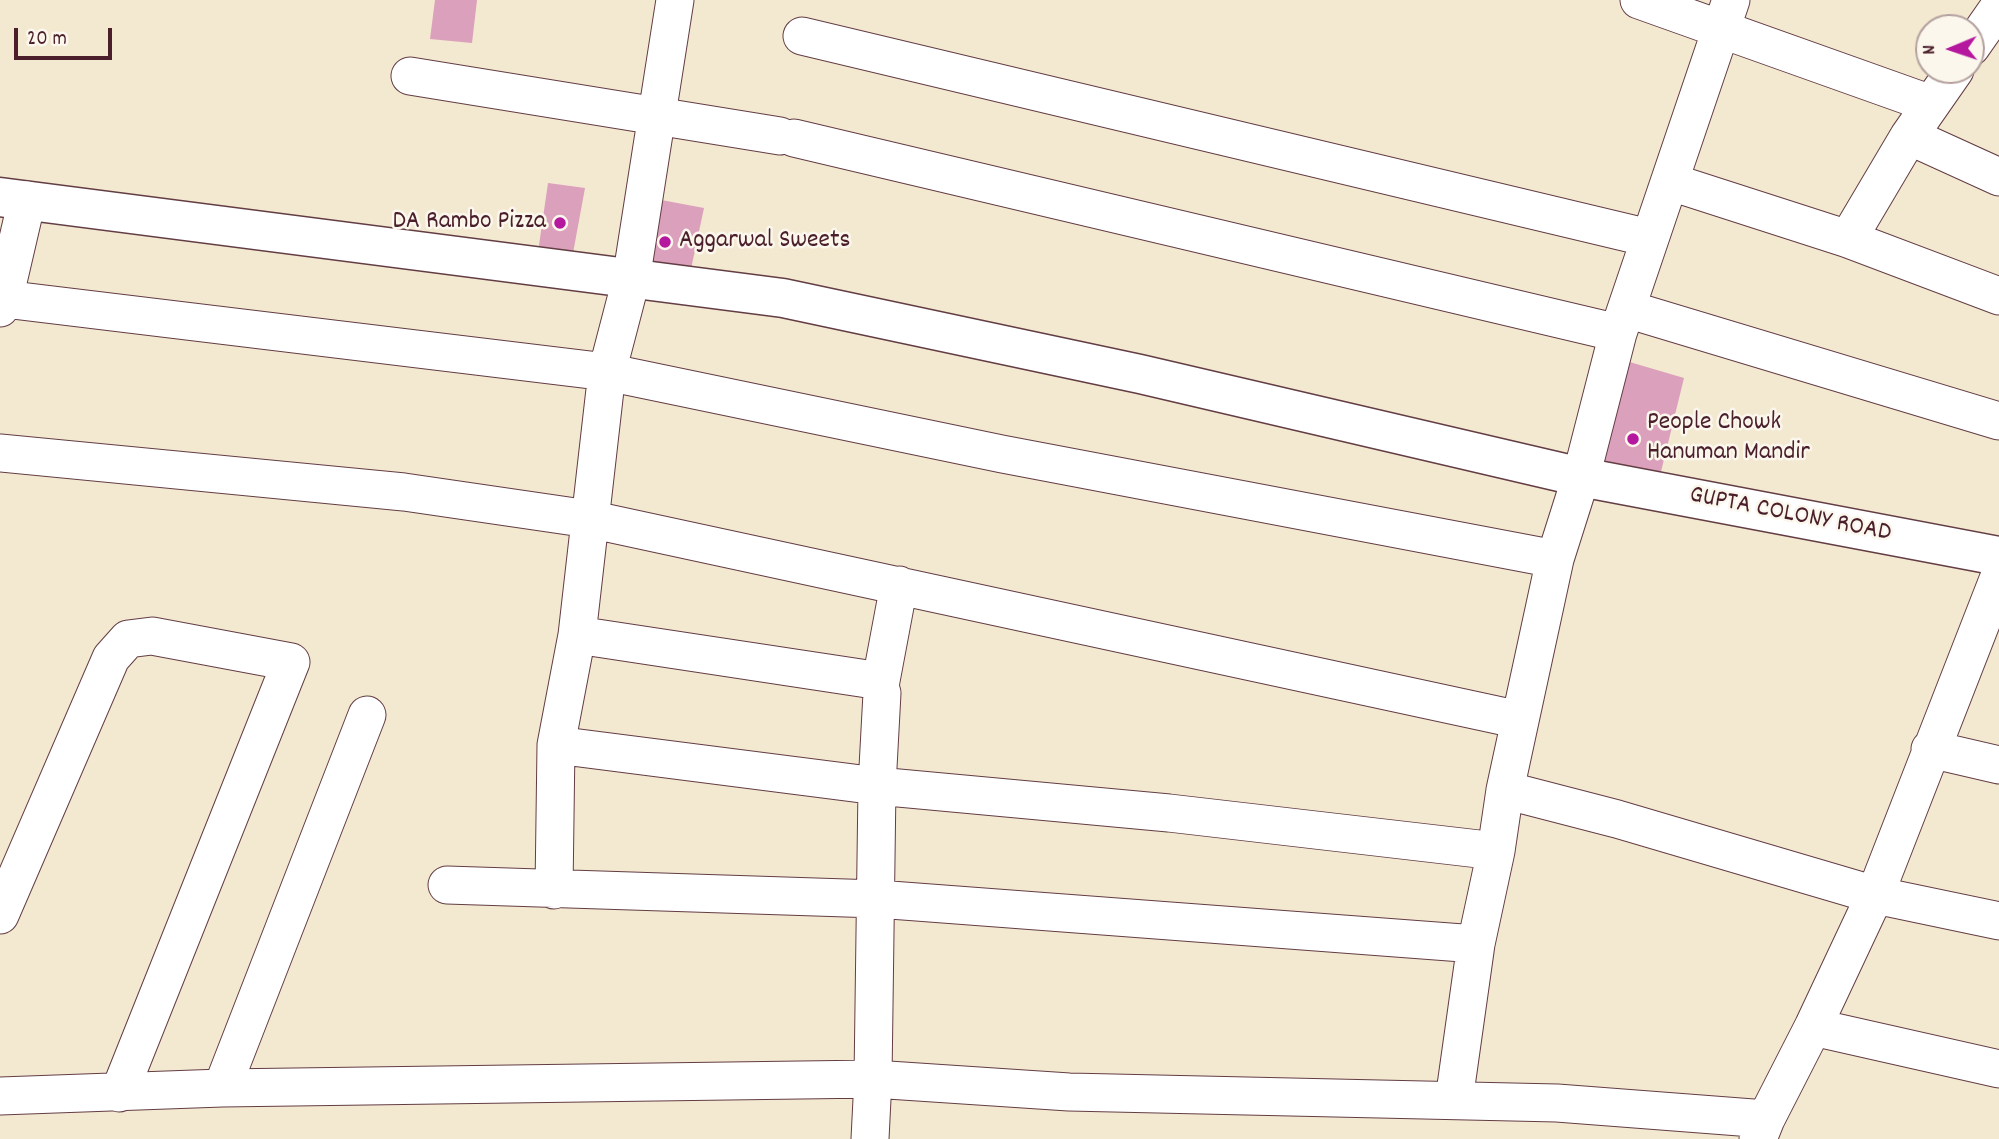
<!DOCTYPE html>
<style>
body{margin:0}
#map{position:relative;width:1999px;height:1139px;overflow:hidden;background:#f3e8d0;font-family:Dekko,sans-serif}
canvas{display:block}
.north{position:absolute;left:1915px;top:14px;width:70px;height:70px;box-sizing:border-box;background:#fbf7ec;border:2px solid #b4a19f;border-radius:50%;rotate:268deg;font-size:19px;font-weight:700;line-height:28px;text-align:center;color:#4a1f2b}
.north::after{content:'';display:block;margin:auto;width:24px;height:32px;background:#b5179e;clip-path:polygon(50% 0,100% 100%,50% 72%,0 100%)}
.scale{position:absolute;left:14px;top:28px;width:98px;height:32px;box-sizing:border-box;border:4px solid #4a1f2b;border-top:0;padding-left:9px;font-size:21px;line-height:24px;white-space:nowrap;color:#4a1f2b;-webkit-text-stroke:5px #fbf7ec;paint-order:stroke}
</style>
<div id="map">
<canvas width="1999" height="1139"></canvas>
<div class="north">N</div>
<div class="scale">20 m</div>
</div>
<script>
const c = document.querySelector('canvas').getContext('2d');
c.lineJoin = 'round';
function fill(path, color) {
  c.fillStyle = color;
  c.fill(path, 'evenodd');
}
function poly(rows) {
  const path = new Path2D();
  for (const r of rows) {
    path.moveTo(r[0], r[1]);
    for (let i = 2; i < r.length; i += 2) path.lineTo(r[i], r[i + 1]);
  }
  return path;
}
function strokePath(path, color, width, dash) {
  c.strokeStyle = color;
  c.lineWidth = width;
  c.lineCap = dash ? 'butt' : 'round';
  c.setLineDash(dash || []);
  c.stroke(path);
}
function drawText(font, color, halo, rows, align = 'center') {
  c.font = font + ' Dekko,sans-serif';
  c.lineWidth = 5;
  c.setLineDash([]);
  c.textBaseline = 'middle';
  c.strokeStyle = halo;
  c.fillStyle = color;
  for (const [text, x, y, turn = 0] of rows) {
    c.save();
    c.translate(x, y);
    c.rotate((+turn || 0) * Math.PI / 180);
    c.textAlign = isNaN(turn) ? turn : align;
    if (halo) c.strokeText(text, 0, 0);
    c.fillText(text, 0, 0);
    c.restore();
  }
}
const building = poly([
 [435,0,477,0,472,43,430,39],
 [548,183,585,188,571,264,537,259],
 [640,196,704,208,688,283,626,275],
 [1616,358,1684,378,1657,488,1588,475]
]);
const minor = poly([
 [1639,0,1931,104],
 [802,36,1649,238],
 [1971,47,1999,7],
 [410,76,780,136],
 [1909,136,1999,177],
 [794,138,1618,333],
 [1671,182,1848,239,1999,296],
 [1848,239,1909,136,1955,70],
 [4,299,27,200],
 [0,308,4,299,607,372,1002,454,1555,559],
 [1627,309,1999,421],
 [0,453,404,492,589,519,1520,720],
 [577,635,874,680,880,686,882,693,877,786,873,1079,870,1139],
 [880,686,899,585],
 [556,745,577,635,607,372,631,280,675,0],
 [1930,749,1999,765],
 [1505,790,1617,819,1875,895,1999,921],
 [447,885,877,899,1476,944],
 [554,890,556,745,877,786,1169,813,1496,851],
 [0,915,111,658,128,639,152,636,291,662,119,1093],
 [1813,1027,1999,1069],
 [222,1088,367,715],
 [0,1096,222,1088,873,1079,1069,1092,1557,1103,1766,1119],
 [1454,1100,1476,944,1496,851,1505,790,1555,559,1581,477,1618,333,1731,0],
 [1758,1139,1766,1119,1813,1027,1875,895,1999,577]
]);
const tertiary = poly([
 [0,197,783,298,1140,374,1581,477,1999,556]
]);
const markers = [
 [560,223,7,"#b5179e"],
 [665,242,7,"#b5179e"],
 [1633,439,7,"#b5179e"]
];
const poiNames = [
 ["DA Rambo Pizza",546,223,"right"],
 ["Aggarwal Sweets",679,242],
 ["People Chowk",1647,424],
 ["Hanuman Mandir",1647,454]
];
const streetNames = [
 ["GUPTA COLONY ROAD",1790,516,11]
];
fill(building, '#dba0bb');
strokePath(minor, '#633d44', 39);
strokePath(tertiary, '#633d44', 41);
strokePath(minor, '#fff', 37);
strokePath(tertiary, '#fff', 38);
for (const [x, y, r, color] of markers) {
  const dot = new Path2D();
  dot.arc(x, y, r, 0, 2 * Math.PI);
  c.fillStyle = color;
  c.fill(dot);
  strokePath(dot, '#fbf7ec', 2.5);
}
drawText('26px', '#4a1f2b', '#fbf7ec', poiNames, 'left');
drawText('26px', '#4a1f2b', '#fbf7ec', streetNames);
</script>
